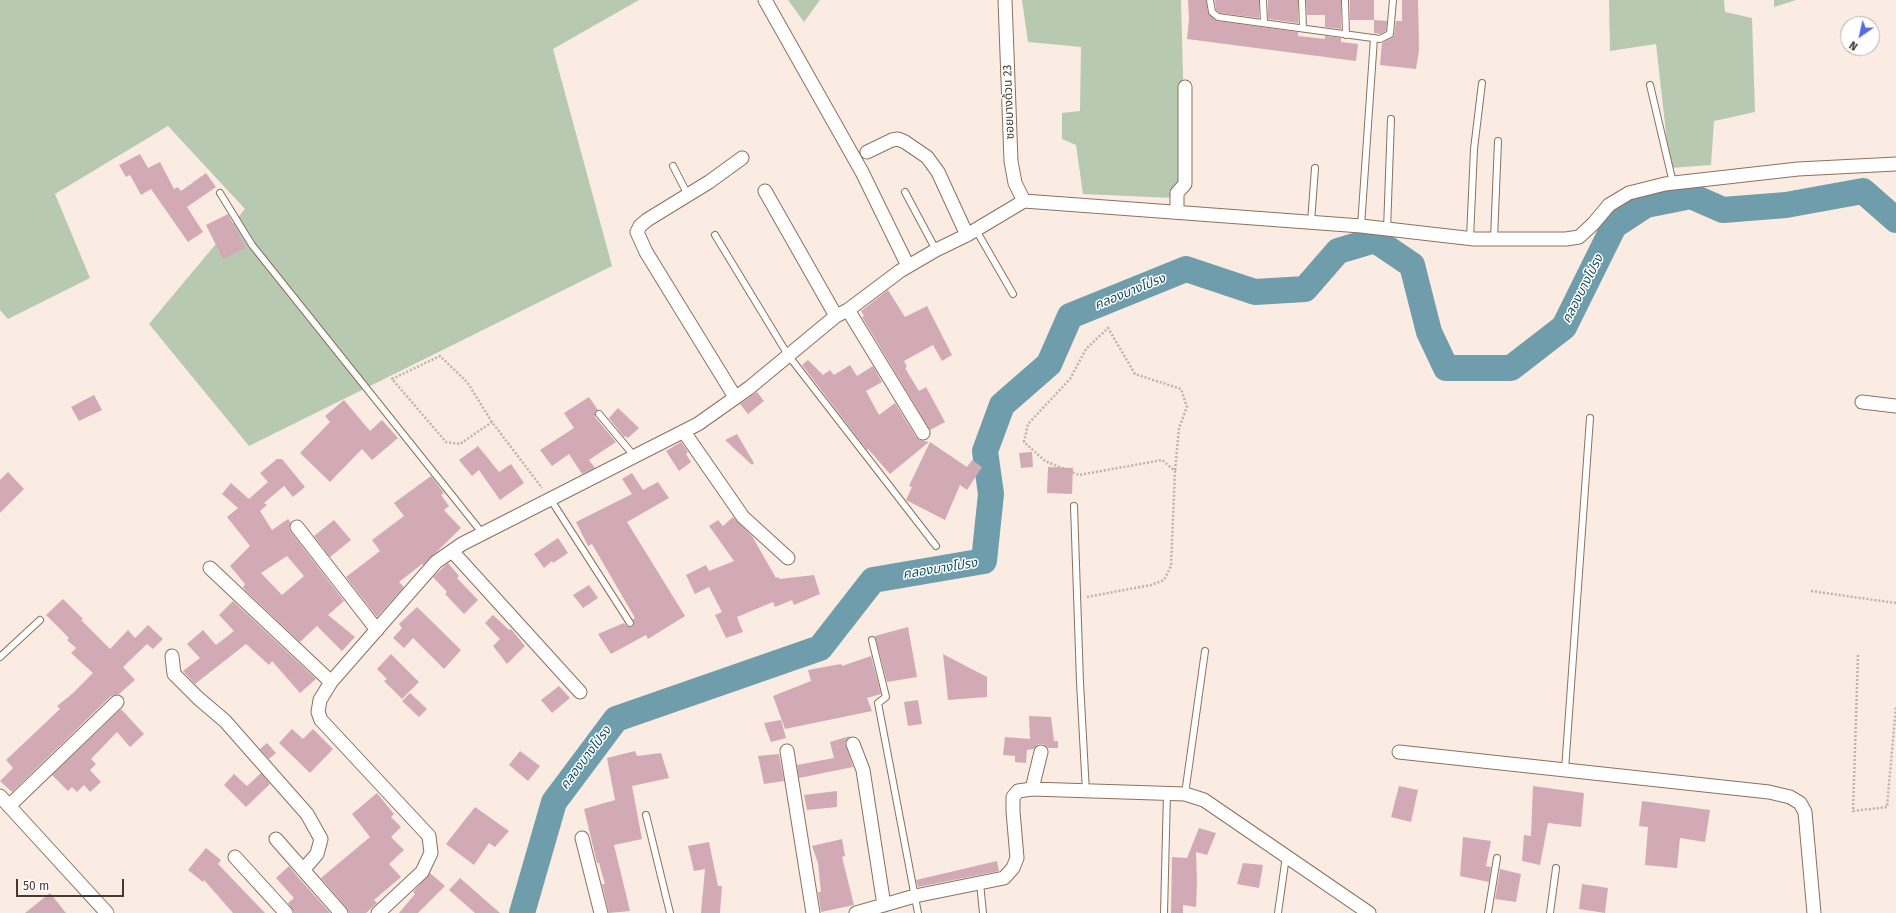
<!DOCTYPE html>
<meta charset="utf-8">
<style>
body{margin:0}
#map{position:relative;width:1896px;height:913px;overflow:hidden;background:#faece3;font-family:"Fira Sans",sans-serif}
canvas{display:block}
.north{position:absolute;left:1840px;top:16px;width:40px;height:40px;box-sizing:border-box;background:#fff;border:1px solid #b5b0ac;border-radius:50%;rotate:214deg;font-size:11px;font-weight:700;line-height:16px;text-align:center;color:#46392f}
.north::after{content:'';display:block;margin:auto;width:14px;height:18px;background:#556ae0;clip-path:polygon(50% 0,100% 100%,50% 72%,0 100%)}
.scale{position:absolute;left:16px;top:879px;width:108px;height:18px;box-sizing:border-box;border:2px solid #46392f;border-top:0;padding-left:5px;font-size:12px;line-height:14px;white-space:nowrap;color:#46392f;-webkit-text-stroke:3px #fff;paint-order:stroke}
</style>
<div id="map">
<canvas width="1896" height="913"></canvas>
<div class="north">N</div>
<div class="scale">50 m</div>
</div>
<script>
const c = document.querySelector('canvas').getContext('2d');
c.lineJoin = 'round';
function fill(path, color) {
  c.fillStyle = color;
  c.fill(path, 'evenodd');
}
function poly(rows) {
  const path = new Path2D();
  for (const r of rows) {
    path.moveTo(r[0], r[1]);
    for (let i = 2; i < r.length; i += 2) path.lineTo(r[i], r[i + 1]);
  }
  return path;
}
function strokePath(path, color, width, dash) {
  c.strokeStyle = color;
  c.lineWidth = width;
  c.lineCap = dash ? 'butt' : 'round';
  c.setLineDash(dash || []);
  c.stroke(path);
}
function drawText(font, color, halo, rows, align = 'center') {
  c.font = font + ' "Fira Sans","Noto Sans Thai",sans-serif';
  c.lineWidth = 3;
  c.setLineDash([]);
  c.textBaseline = 'middle';
  c.strokeStyle = halo;
  c.fillStyle = color;
  for (const [text, x, y, turn = 0] of rows) {
    c.save();
    c.translate(x, y);
    c.rotate((+turn || 0) * Math.PI / 180);
    c.textAlign = isNaN(turn) ? turn : align;
    if (halo) c.strokeText(text, 0, 0);
    c.fillText(text, 0, 0);
    c.restore();
  }
}
const green = poly([
 [0,0,639,0,553,49,612,266,249,446,149,324,245,209,168,126,55,194,90,278,8,319,0,310],
 [788,0,820,0,804,22],
 [1022,0,1181,0,1186,189,1173,198,1083,194,1076,145,1062,139,1062,113,1080,111,1081,47,1028,42],
 [1609,0,1724,0,1725,12,1752,18,1755,112,1714,121,1711,165,1670,168,1656,44,1610,51],
 [1774,0,1796,0,1774,7]
]);
const river = poly([
 [522,913,554,802,616,719,820,648,873,580,984,561,991,494,985,451,1002,405,1049,364,1070,316,1186,269,1255,292,1305,289,1338,251,1375,240,1412,265,1429,332,1446,368,1511,368,1564,327,1614,226,1646,205,1691,196,1723,210,1786,205,1863,191,1896,220]
]);
const building = poly([
 [1188,0,1206,0,1208,13,1217,21,1298,32,1298,36,1325,39,1325,36,1341,38,1341,42,1358,44,1356,61,1187,39,1189,19],
 [1215,0,1259,0,1259,18,1220,13,1216,10],
 [1268,0,1298,0,1298,23,1268,19],
 [1306,0,1341,0,1341,29,1325,27,1325,15,1307,15],
 [1350,0,1374,0,1374,20,1350,20],
 [1402,0,1418,0,1419,50,1416,69,1380,65,1382,43,1394,36,1396,21,1402,21],
 [1374,20,1387,21,1386,31,1381,34,1374,33],
 [140,154,148,168,160,162,174,189,178,187,181,191,206,173,216,187,187,207,203,232,188,242,151,189,141,195,130,175,126,177,119,165],
 [228,214,246,248,223,259,206,225],
 [888,290,905,317,927,306,952,355,942,361,933,345,904,361,907,367,905,368,919,391,926,387,945,422,930,430,862,317,864,316,861,311],
 [808,360,823,375,830,370,834,375,850,365,857,376,873,366,882,382,866,391,879,415,895,403,916,437,920,440,929,442,890,474,868,449,867,450,802,365],
 [757,392,764,401,748,414,740,404],
 [94,395,102,410,79,421,71,407],
 [589,397,598,410,595,412,595,417,616,442,589,460,595,468,582,474,569,454,552,466,540,450,574,428,564,413],
 [344,400,370,431,382,420,398,438,372,460,362,449,330,482,300,453,330,422,325,416],
 [618,408,639,428,628,438,625,436,624,437,609,418],
 [737,434,754,463,752,465,725,440],
 [681,442,688,452,686,454,691,462,679,471,666,451],
 [930,442,967,467,972,460,982,467,967,490,960,485,945,520,906,500,912,487,909,486],
 [478,446,499,472,511,464,524,483,500,500,479,470,472,476,459,460],
 [1032,452,1033,467,1021,468,1019,453],
 [277,459,282,459,305,487,293,497,284,486,264,503,267,505,260,511,272,530,288,519,291,523,289,528,291,532,344,601,328,615,355,637,342,651,317,626,300,642,245,590,243,587,245,584,230,566,250,546,227,517,238,508,222,494,231,483,249,499,268,482,260,473],
 [287,556,304,576,282,595,261,573],
 [1048,467,1073,468,1072,494,1047,493],
 [8,472,24,489,0,513,0,480],
 [632,473,643,490,658,482,669,498,627,522,685,616,648,639,646,635,611,654,598,634,624,623,628,627,632,627,634,623,633,619,635,618,592,544,588,546,576,522,632,494,622,479],
 [431,476,444,493,441,495,449,506,444,510,461,528,423,565,422,564,399,582,404,587,377,617,346,577,380,551,372,540,404,516,394,503],
 [733,517,752,536,776,578,778,577,780,579,814,575,820,594,794,605,792,600,775,607,773,602,737,617,743,632,726,638,715,615,722,612,709,587,695,594,686,575,706,565,709,571,734,561,709,526,718,520,723,526],
 [334,520,351,540,330,557,314,536],
 [558,538,568,553,553,563,552,561,544,568,534,554],
 [448,563,459,576,457,578,478,600,464,614,445,594,447,592,433,577],
 [589,585,598,598,583,608,573,595],
 [63,599,83,619,81,620,110,649,128,630,135,638,148,625,163,639,153,649,147,644,123,667,135,680,119,694,111,696,12,792,0,781,13,768,6,760,60,709,57,706,72,694,93,673,71,653,76,648,67,640,69,638,46,615],
 [233,601,316,679,300,693,272,661,269,665,246,644,195,684,183,671,200,658,187,644,203,630,216,645,234,631,219,615],
 [417,607,461,650,444,669,413,638,404,648,393,638,402,628,399,624],
 [493,615,509,630,511,629,525,646,507,664,493,646,500,639,485,623],
 [908,627,917,677,887,682,875,636],
 [391,654,419,682,402,699,384,681,387,679,377,669],
 [943,654,987,677,987,697,948,700],
 [871,656,881,694,867,698,872,711,785,729,773,696,811,681,808,670,841,664,842,666],
 [559,686,570,698,552,713,541,700],
 [410,693,427,709,419,717,402,701],
 [918,700,922,724,908,726,904,702],
 [121,709,144,734,130,747,117,732,91,759,96,764,90,770,101,782,90,792,84,785,77,792,72,787,68,791,52,775],
 [1029,716,1051,717,1054,741,1058,741,1058,748,1048,748,1043,744,1038,744,1034,749,1027,750,1026,763,1015,762,1015,756,1003,755,1005,737,1030,739],
 [781,720,786,738,771,742,764,723],
 [292,729,303,739,313,729,333,749,310,773,279,743],
 [850,736,845,743,853,767,799,778,797,765,834,758,830,742],
 [267,743,276,753,269,759,260,749],
 [520,751,540,766,528,781,509,765],
 [635,751,637,756,661,753,669,778,632,786,642,839,614,845,630,911,609,913,602,884,605,884,599,863,597,863,584,809,615,800,607,758],
 [779,754,784,781,764,784,758,756],
 [261,773,270,784,246,807,224,785,234,774,247,786],
 [1399,786,1418,790,1411,822,1391,817],
 [1533,786,1584,793,1581,827,1548,823,1540,865,1522,861,1524,835,1531,836],
 [837,791,837,807,807,810,804,795],
 [377,793,394,814,391,817,401,827,391,837,404,850,389,864,401,877,374,900,377,903,366,913,349,913,347,908,321,878,370,837,352,814],
 [1642,801,1710,810,1705,842,1680,838,1677,868,1645,865,1648,827,1639,826],
 [475,807,509,831,495,847,489,843,474,865,446,844],
 [1199,828,1216,833,1207,855,1196,852,1197,881,1196,907,1183,905,1183,913,1171,913,1172,857,1187,858],
 [1463,837,1491,841,1486,866,1491,867,1489,882,1460,876],
 [842,839,845,856,842,857,854,905,821,912,818,892,821,892,818,863,812,846],
 [709,842,718,886,722,886,720,913,701,913,705,869,694,871,688,846],
 [206,848,221,860,218,864,265,913,233,913,204,880,203,882,188,870],
 [997,861,999,871,918,887,916,880],
 [1243,863,1263,865,1259,888,1237,884],
 [289,866,297,876,330,913,294,913,288,903,294,898,276,878],
 [1500,869,1521,874,1516,902,1495,899],
 [430,873,445,886,418,913,399,913,415,894,413,892],
 [460,878,500,913,475,913,449,890],
 [1582,884,1608,888,1605,913,1579,909],
 [50,893,66,913,25,913]
]);
const path = poly([
 [492,422,467,382,440,356,392,379,446,442,460,444,492,422,542,488],
 [1811,591,1896,603],
 [1087,597,1151,585,1164,580,1171,566,1175,471,1162,460,1079,475,1045,461,1024,442,1028,424,1070,379,1086,349,1108,328,1135,374,1181,389,1187,407,1179,428,1175,471],
 [1858,655,1853,811,1887,807,1896,706]
]);
const lane = poly([
 [1210,0,1212,12,1218,17,1380,39,1390,34,1393,0],
 [1263,0,1264,23],
 [1302,0,1303,28],
 [1345,0,1346,35],
 [1650,85,1673,183],
 [673,166,688,195],
 [905,192,936,250],
 [220,193,252,245,483,534],
 [1311,222,1315,168],
 [1361,226,1374,38],
 [976,230,1013,294],
 [1387,230,1391,119],
 [715,235,788,355,936,546],
 [1470,238,1474,149,1482,83],
 [1494,239,1498,141],
 [599,414,635,457],
 [551,500,630,623],
 [1074,506,1080,682,1086,792],
 [872,640,886,697,878,703,918,913],
 [0,657,40,620],
 [1565,770,1590,418],
 [1185,794,1205,651],
 [646,815,670,913],
 [980,883,983,913],
 [1164,913,1167,793],
 [1278,913,1286,856],
 [1488,913,1497,858],
 [1550,913,1556,868]
]);
const street = poly([
 [765,0,862,172,908,266],
 [1005,0,1011,161,1015,183,1024,201],
 [867,152,892,140,898,139,905,142,927,157,938,172,967,235],
 [765,191,836,316],
 [1177,212,1177,193,1185,184,1185,87],
 [848,310,923,433],
 [735,397,646,252,637,232,640,226,647,220,709,182,742,158],
 [1862,402,1896,406],
 [684,432,743,517,788,558],
 [297,527,377,630],
 [452,551,580,692],
 [210,568,331,682],
 [172,656,174,674,198,698,225,721,307,814,321,839,317,854,303,870],
 [853,744,863,770,884,905],
 [787,751,813,913],
 [1399,752,1769,792,1790,797,1800,803,1805,812,1814,913],
 [1032,789,1041,752],
 [0,796,107,913],
 [9,806,117,702],
 [582,838,601,913],
 [276,839,341,913],
 [235,857,286,913],
 [378,913,422,872,431,853,429,836,321,720,318,712,320,700,331,682,436,562,462,544,698,424,749,388,836,316,848,310,900,271,936,250,967,235,1024,201,1361,226,1474,239,1566,239,1579,237,1593,224,1609,205,1629,193,1665,184,1798,169,1896,164],
 [856,913,915,896,1004,878,1013,868,1017,858,1013,811,1013,797,1018,791,1032,789,1185,794,1204,800,1369,913]
]);
const streetNames = [
 ["ซอยบางด้วน 23",1009,102,-92]
];
const waterNames = [
 ["คลองบางโปรง",1583,289,-63],
 ["คลองบางโปรง",1130,292,-22],
 ["คลองบางโปรง",940,569,-9],
 ["คลองบางโปรง",586,758,-53]
];
fill(green, '#b7cab1');
strokePath(river, '#709dab', 26);
fill(building, '#d2aab5');
strokePath(lane, '#8e715b', 8);
strokePath(street, '#8e715b', 15);
strokePath(path, '#c0b2a9', 2.5, [2, 2]);
strokePath(lane, '#fff', 6);
strokePath(street, '#fff', 13);
drawText('12px', '#46392f', '#fff', streetNames);
drawText('italic 13px', '#105060', '#fff', waterNames);
</script>
